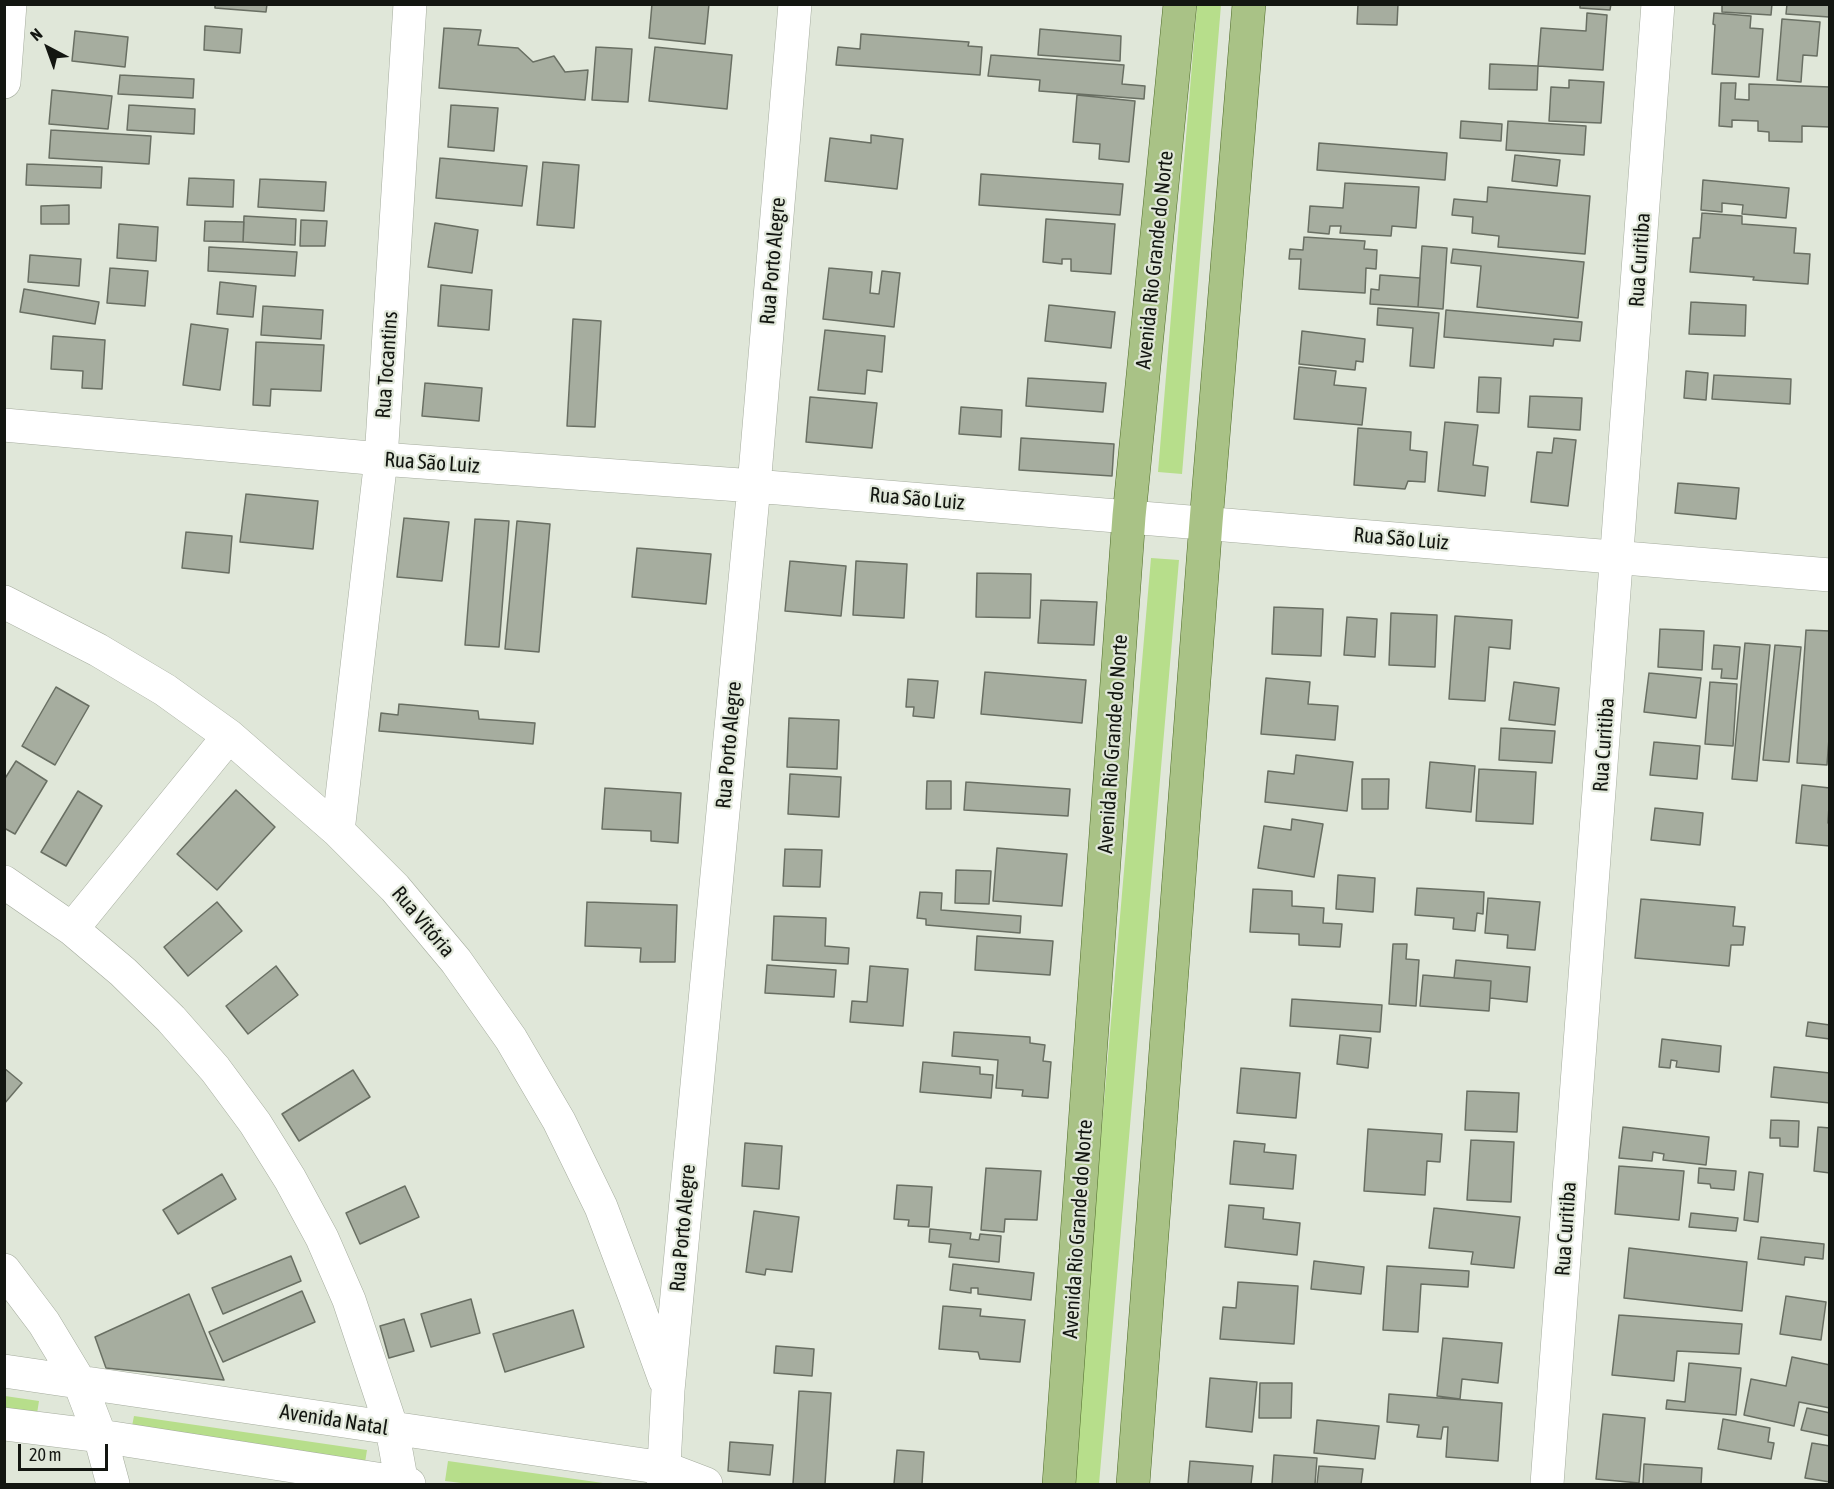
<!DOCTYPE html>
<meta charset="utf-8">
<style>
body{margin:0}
#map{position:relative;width:1834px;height:1489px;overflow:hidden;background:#e0e7d9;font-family:"Asap Condensed",sans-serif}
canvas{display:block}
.frame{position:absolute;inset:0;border:6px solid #131611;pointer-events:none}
.north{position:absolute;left:18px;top:18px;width:60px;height:60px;-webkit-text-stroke:4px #e0e7d9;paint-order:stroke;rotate:319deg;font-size:16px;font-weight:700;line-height:24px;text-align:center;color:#131611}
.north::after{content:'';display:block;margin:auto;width:21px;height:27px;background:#131611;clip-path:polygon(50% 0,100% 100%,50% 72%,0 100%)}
.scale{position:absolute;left:18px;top:1444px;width:90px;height:27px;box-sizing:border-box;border:3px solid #131611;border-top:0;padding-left:8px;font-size:18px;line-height:21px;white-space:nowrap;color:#131611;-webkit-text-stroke:4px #e0e7d9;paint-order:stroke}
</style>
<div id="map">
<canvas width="1834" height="1489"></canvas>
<div class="frame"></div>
<div class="north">N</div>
<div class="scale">20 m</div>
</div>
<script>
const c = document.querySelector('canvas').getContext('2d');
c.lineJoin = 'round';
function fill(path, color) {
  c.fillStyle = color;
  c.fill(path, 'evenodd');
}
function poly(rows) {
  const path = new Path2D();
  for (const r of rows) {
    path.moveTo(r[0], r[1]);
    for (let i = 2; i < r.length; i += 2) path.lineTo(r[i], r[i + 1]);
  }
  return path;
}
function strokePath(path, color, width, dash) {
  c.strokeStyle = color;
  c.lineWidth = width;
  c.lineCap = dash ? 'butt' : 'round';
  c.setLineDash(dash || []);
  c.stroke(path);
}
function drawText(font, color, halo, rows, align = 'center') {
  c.font = font + ' "Asap Condensed",sans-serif';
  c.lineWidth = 4.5;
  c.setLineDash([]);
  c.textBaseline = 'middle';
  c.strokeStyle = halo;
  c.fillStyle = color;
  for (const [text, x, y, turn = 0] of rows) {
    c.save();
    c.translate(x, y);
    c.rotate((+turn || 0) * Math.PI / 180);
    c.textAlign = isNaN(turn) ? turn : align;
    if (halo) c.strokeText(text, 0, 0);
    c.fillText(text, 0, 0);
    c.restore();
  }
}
const green = poly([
 [1197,5,1221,5,1182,474,1158,472],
 [1151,558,1179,560,1099,1484,1071,1484],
 [5,1396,39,1401,36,1420,5,1415],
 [134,1416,367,1450,364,1469,130,1436],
 [448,1461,610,1484,470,1484,445,1481]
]);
const building = poly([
 [215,4,267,4,266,12,215,8,215,4],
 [652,4,709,4,705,44,649,38,652,4],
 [1358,4,1398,4,1397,25,1357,24,1358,4],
 [1580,4,1611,4,1610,10,1580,8,1580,4],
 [1722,4,1772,4,1771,15,1722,12,1722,4],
 [1787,4,1830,4,1829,17,1786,14,1787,4],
 [1587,13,1607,15,1603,70,1538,66,1541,28,1586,31,1587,13],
 [1714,13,1751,16,1750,28,1763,29,1759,77,1712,74,1715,25,1713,24,1714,13],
 [1782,19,1820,22,1817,56,1803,55,1801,82,1777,80,1782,19],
 [205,26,242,29,240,53,204,50,205,26],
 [444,28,481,30,478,45,518,48,533,62,554,56,565,72,588,70,585,100,439,88,444,28],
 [1040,29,1121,36,1120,61,1038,55,1040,29],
 [75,31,128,37,125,67,72,61,75,31],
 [861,34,969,42,968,46,982,47,980,75,836,65,838,47,860,49,861,34],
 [596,47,632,49,628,102,592,100,596,47],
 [655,47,732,55,727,109,649,101,655,47],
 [991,55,1124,65,1122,84,1145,86,1144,99,1039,91,1040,80,988,76,991,55],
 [1490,64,1538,66,1537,90,1489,89,1490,64],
 [120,75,194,79,193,98,118,94,120,75],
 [1569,80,1604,82,1601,123,1549,121,1551,87,1569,88,1569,80],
 [1721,83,1736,83,1735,99,1749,100,1749,84,1830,87,1830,127,1802,126,1802,142,1769,141,1769,132,1758,131,1758,121,1732,120,1732,127,1719,126,1721,83],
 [52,90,112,96,108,129,49,124,52,90],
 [1077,95,1135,101,1129,162,1099,159,1100,144,1073,142,1077,95],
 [129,105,195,109,194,134,127,130,129,105],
 [451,105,498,108,494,151,448,147,451,105],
 [1461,121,1502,124,1501,141,1460,138,1461,121],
 [1508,121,1586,126,1584,155,1506,150,1508,121],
 [51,130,151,136,149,164,49,158,51,130],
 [871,135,903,139,897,189,825,181,830,138,871,143,871,135],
 [1319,143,1447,153,1445,180,1317,170,1319,143],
 [1515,155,1560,160,1557,186,1512,181,1515,155],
 [440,158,527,166,522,206,436,198,440,158],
 [543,162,579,165,574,228,537,225,543,162],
 [27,164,102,167,101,188,26,185,27,164],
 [981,174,1123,184,1120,215,979,205,981,174],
 [189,178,234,180,233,207,187,205,189,178],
 [260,179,326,182,324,211,258,207,260,179],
 [1703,180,1789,188,1786,218,1742,214,1743,205,1722,203,1722,212,1701,210,1703,180],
 [1345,183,1419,187,1416,228,1392,226,1391,236,1340,233,1341,226,1330,226,1329,234,1308,232,1310,206,1343,208,1345,183],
 [1488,187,1590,196,1585,254,1498,247,1499,236,1472,233,1473,217,1452,215,1454,199,1487,202,1488,187],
 [69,205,69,224,41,224,41,206,69,205],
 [1702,213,1742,216,1742,224,1796,228,1794,253,1810,254,1808,284,1753,280,1754,277,1690,272,1693,238,1700,238,1702,213],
 [244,216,296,219,295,245,243,242,244,216],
 [1046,219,1115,224,1111,274,1071,271,1071,259,1062,259,1062,264,1043,262,1046,219],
 [301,220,327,221,325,246,300,246,301,220],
 [205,221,244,222,243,242,204,241,205,221],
 [435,223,478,230,472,273,428,267,435,223],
 [119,224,158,227,156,261,117,258,119,224],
 [1304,237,1365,241,1364,249,1377,250,1376,269,1366,268,1365,293,1299,289,1301,259,1289,259,1290,249,1303,250,1304,237],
 [1422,246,1447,248,1443,309,1418,307,1422,246],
 [209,247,297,252,295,276,208,271,209,247],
 [1453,249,1584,262,1578,318,1477,307,1481,266,1451,263,1453,249],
 [30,255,81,259,79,286,28,282,30,255],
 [110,268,148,271,145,306,107,303,110,268],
 [829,268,872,272,870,293,879,294,882,271,900,273,894,327,823,319,829,268],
 [1380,275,1420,278,1418,307,1370,304,1371,289,1379,290,1380,275],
 [220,282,256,286,253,317,217,314,220,282],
 [441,285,492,290,489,330,438,326,441,285],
 [24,289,99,302,95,324,20,312,24,289],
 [1691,302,1746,305,1745,336,1689,334,1691,302],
 [1049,305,1115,312,1111,348,1045,341,1049,305],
 [263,306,323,310,321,339,261,335,263,306],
 [1378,308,1439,313,1434,368,1410,366,1413,328,1377,325,1378,308],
 [1446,310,1582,322,1580,341,1554,339,1553,346,1444,337,1446,310],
 [573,319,601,321,595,427,567,426,573,319],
 [191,324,228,329,220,390,183,385,191,324],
 [825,330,885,336,882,372,867,370,865,394,818,390,825,330],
 [1302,331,1365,339,1363,362,1356,361,1355,370,1299,364,1302,331],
 [53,336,105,340,102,389,82,388,83,371,51,369,53,336],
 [256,342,324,345,321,391,271,389,270,406,253,405,256,342],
 [1299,367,1336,371,1334,385,1366,388,1362,425,1294,419,1299,367],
 [1686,371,1708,373,1706,400,1684,398,1686,371],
 [1714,375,1791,379,1790,404,1712,399,1714,375],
 [1479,377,1501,378,1499,413,1477,412,1479,377],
 [1028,378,1106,383,1103,412,1026,406,1028,378],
 [425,383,482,388,479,421,422,416,425,383],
 [1530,396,1582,398,1580,430,1528,427,1530,396],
 [810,397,877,403,872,448,806,442,810,397],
 [961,407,1002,410,1001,437,959,434,961,407],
 [1445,422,1478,425,1473,465,1488,467,1485,496,1438,491,1445,422],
 [1358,428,1411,432,1410,450,1427,452,1425,482,1408,481,1405,489,1354,485,1358,428],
 [1021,438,1114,444,1112,476,1019,470,1021,438],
 [1554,438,1576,440,1568,506,1531,502,1537,452,1552,453,1554,438],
 [1678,483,1739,488,1736,519,1675,513,1678,483],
 [246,494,318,501,313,549,240,542,246,494],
 [404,518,449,522,442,581,397,577,404,518],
 [475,519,509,521,499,647,465,645,475,519],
 [517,521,550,524,539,652,505,649,517,521],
 [186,532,232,536,229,573,182,568,186,532],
 [637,548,711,554,706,604,632,597,637,548],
 [790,561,846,566,841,616,785,611,790,561],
 [856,561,907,564,904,618,853,615,856,561],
 [977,573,1031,574,1030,618,976,617,977,573],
 [1041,600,1097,602,1094,645,1038,643,1041,600],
 [1274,607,1323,609,1321,656,1272,654,1274,607],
 [1391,613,1437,615,1435,667,1389,665,1391,613],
 [1455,616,1512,620,1510,649,1489,647,1485,701,1449,699,1455,616],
 [1347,617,1377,619,1375,657,1344,655,1347,617],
 [1660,629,1704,631,1702,670,1658,667,1660,629],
 [1806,630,1830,631,1830,725,1827,765,1797,763,1806,630],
 [1745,643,1770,645,1757,781,1732,779,1745,643],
 [1714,645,1740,647,1737,679,1721,678,1722,669,1712,669,1714,645],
 [1775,645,1801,647,1789,762,1763,760,1775,645],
 [985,672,1086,680,1082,723,981,714,985,672],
 [1649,673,1701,678,1696,718,1644,712,1649,673],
 [1266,678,1310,682,1308,704,1338,706,1335,740,1261,734,1266,678],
 [908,679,938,681,934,718,913,716,914,707,906,707,908,679],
 [1514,682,1559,688,1555,725,1509,720,1514,682],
 [1710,682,1737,684,1733,746,1705,744,1710,682],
 [56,687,89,706,55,765,22,746,56,687],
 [399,704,478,711,479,719,535,723,533,744,379,731,381,713,398,715,399,704],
 [789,718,839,720,837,769,787,767,789,718],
 [1501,728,1555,731,1552,763,1499,760,1501,728],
 [1654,742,1700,746,1697,779,1650,775,1654,742],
 [1296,755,1353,762,1347,811,1265,802,1268,771,1294,774,1296,755],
 [16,761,47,781,15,834,4,828,4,780,16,761],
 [1430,762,1475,766,1471,812,1426,808,1430,762],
 [1479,769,1536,772,1533,824,1476,821,1479,769],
 [790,774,841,777,839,817,788,814,790,774],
 [1362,779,1389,779,1388,809,1362,809,1362,779],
 [927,781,951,781,951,809,926,809,927,781],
 [966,782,1070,789,1068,816,964,810,966,782],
 [1802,785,1830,788,1828,823,1830,823,1830,846,1796,843,1802,785],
 [605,788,681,793,678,843,651,841,651,831,602,829,605,788],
 [236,790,275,827,217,890,177,854,236,790],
 [78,791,102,806,66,866,41,852,78,791],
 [1655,808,1703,813,1700,845,1651,840,1655,808],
 [1292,819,1323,824,1314,877,1258,868,1264,826,1291,830,1292,819],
 [997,848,1067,854,1062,906,993,901,997,848],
 [785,849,822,850,820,887,783,886,785,849],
 [956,870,991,871,989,904,955,903,956,870],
 [1338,875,1375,878,1373,912,1336,909,1338,875],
 [1417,888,1484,892,1483,914,1477,913,1475,931,1453,929,1454,918,1415,915,1417,888],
 [1253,889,1292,891,1292,906,1324,908,1323,923,1342,924,1340,947,1299,945,1299,934,1250,932,1253,889],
 [920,892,942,893,941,910,1021,916,1020,933,926,925,926,919,917,918,920,892],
 [1488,898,1540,902,1535,950,1507,948,1508,935,1485,933,1488,898],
 [1641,899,1735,907,1733,926,1745,927,1743,945,1731,945,1729,966,1635,958,1641,899],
 [217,902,242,931,188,976,164,947,217,902],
 [587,902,677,905,675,962,640,962,641,948,585,946,587,902],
 [774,916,826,918,825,946,849,948,848,964,772,960,774,916],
 [977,936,1053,941,1050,975,975,970,977,936],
 [1393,944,1407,944,1406,959,1419,960,1416,1006,1389,1004,1393,944],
 [1456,960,1530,967,1527,1002,1490,998,1491,981,1454,978,1456,960],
 [767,965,836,970,834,997,765,993,767,965],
 [276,966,298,995,248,1034,226,1006,276,966],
 [870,966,908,969,903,1026,850,1022,852,1001,867,1002,870,966],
 [1423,975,1491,981,1489,1011,1420,1006,1423,975],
 [1292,999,1382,1005,1380,1032,1290,1026,1292,999],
 [1808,1022,1830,1025,1830,1039,1806,1036,1808,1022],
 [954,1032,1030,1037,1030,1043,1045,1045,1043,1061,1051,1062,1048,1098,1022,1096,1023,1090,996,1088,998,1060,952,1056,954,1032],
 [1340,1035,1371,1038,1368,1068,1337,1064,1340,1035],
 [1662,1039,1721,1046,1719,1072,1676,1067,1677,1061,1671,1060,1670,1068,1659,1067,1662,1039],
 [923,1062,980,1067,980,1074,993,1075,991,1098,920,1092,923,1062],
 [1774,1067,1830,1073,1830,1103,1771,1097,1774,1067],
 [4,1068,22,1083,4,1104,4,1068],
 [1241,1068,1300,1073,1296,1118,1237,1113,1241,1068],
 [353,1070,370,1097,299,1141,282,1114,353,1070],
 [1467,1091,1519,1093,1517,1132,1465,1130,1467,1091],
 [1771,1120,1799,1121,1798,1147,1780,1146,1780,1138,1770,1138,1771,1120],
 [1623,1127,1709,1137,1706,1165,1663,1160,1664,1154,1653,1152,1652,1161,1619,1158,1623,1127],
 [1818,1127,1830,1128,1830,1173,1814,1171,1818,1127],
 [1368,1129,1442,1134,1440,1162,1427,1161,1425,1195,1364,1191,1368,1129],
 [1471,1140,1514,1142,1511,1202,1467,1200,1471,1140],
 [1234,1141,1265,1144,1264,1152,1296,1155,1293,1189,1230,1184,1234,1141],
 [745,1143,782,1146,779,1189,742,1186,745,1143],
 [1619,1166,1684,1171,1679,1220,1615,1214,1619,1166],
 [986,1168,1041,1171,1037,1220,1005,1219,1004,1232,981,1230,986,1168],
 [1699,1168,1736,1171,1734,1190,1711,1188,1710,1184,1698,1183,1699,1168],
 [1749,1172,1763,1174,1758,1222,1744,1220,1749,1172],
 [222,1174,236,1199,178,1234,163,1210,222,1174],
 [897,1185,932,1187,929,1227,908,1226,909,1220,894,1219,897,1185],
 [405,1186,419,1217,360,1244,346,1213,405,1186],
 [1229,1205,1264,1208,1263,1219,1300,1223,1297,1255,1225,1247,1229,1205],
 [1434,1208,1520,1217,1514,1268,1471,1264,1473,1252,1429,1248,1434,1208],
 [754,1211,799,1217,792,1272,766,1269,765,1275,746,1272,754,1211],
 [1691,1213,1738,1218,1736,1231,1689,1227,1691,1213],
 [930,1229,971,1233,970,1239,979,1240,980,1234,1001,1236,999,1262,949,1257,951,1244,929,1242,930,1229],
 [1761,1237,1824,1244,1823,1259,1805,1257,1804,1265,1758,1259,1761,1237],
 [1629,1248,1747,1262,1742,1311,1624,1298,1629,1248],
 [291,1256,301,1281,223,1314,212,1288,291,1256],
 [1314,1261,1364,1267,1361,1294,1311,1289,1314,1261],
 [953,1264,1034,1273,1031,1300,978,1294,978,1288,971,1288,971,1293,950,1290,953,1264],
 [1387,1266,1469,1271,1468,1287,1421,1284,1418,1332,1383,1330,1387,1266],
 [1238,1282,1298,1286,1294,1344,1220,1339,1223,1307,1236,1308,1238,1282],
 [302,1291,315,1322,223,1362,209,1332,302,1291],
 [189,1294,224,1380,106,1368,95,1337,189,1294],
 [1786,1296,1826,1302,1821,1340,1780,1334,1786,1296],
 [471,1299,480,1333,431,1347,421,1314,471,1299],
 [943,1306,981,1309,980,1316,1025,1320,1020,1362,980,1359,978,1352,939,1349,943,1306],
 [573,1310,584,1347,505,1372,493,1334,573,1310],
 [1619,1315,1742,1324,1739,1354,1677,1351,1674,1381,1612,1375,1619,1315],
 [404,1319,414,1351,389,1358,380,1326,404,1319],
 [1443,1338,1502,1343,1498,1383,1462,1379,1460,1399,1437,1396,1443,1338],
 [776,1346,814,1349,812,1376,774,1373,776,1346],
 [1792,1357,1830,1365,1830,1408,1799,1402,1794,1426,1744,1415,1751,1379,1786,1386,1792,1357],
 [1689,1363,1741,1368,1736,1415,1666,1409,1667,1400,1685,1402,1689,1363],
 [1210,1378,1257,1382,1252,1432,1206,1427,1210,1378],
 [1260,1383,1292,1383,1291,1418,1259,1418,1260,1383],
 [799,1391,831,1393,825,1484,793,1484,799,1391],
 [1389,1394,1502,1403,1498,1461,1446,1457,1448,1427,1443,1427,1441,1439,1417,1437,1419,1425,1387,1422,1389,1394],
 [1807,1408,1830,1413,1830,1436,1801,1430,1807,1408],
 [1603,1414,1645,1418,1639,1483,1596,1479,1603,1414],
 [1723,1419,1770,1428,1768,1442,1774,1443,1771,1459,1718,1449,1723,1419],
 [1317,1420,1379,1426,1375,1459,1314,1453,1317,1420],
 [730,1442,773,1445,770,1475,728,1471,730,1442],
 [1812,1443,1830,1446,1830,1482,1805,1478,1812,1443],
 [897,1450,924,1452,922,1484,894,1484,897,1450],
 [1274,1455,1317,1458,1315,1484,1272,1484,1274,1455],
 [1190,1461,1253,1466,1251,1484,1188,1484,1190,1461],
 [1644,1464,1702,1468,1701,1484,1643,1484,1644,1464],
 [1319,1466,1363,1469,1361,1484,1317,1484,1319,1466]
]);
const minor = poly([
 [4,82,10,4],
 [4,425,381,459,754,486,1830,575],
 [4,602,98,650,165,690,229,736,338,831,395,888,456,961,511,1039,559,1121,601,1207,635,1297,665,1380],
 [338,831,381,459,410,4],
 [4,882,72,929,123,972,171,1019,215,1069,255,1123,290,1179,322,1238,349,1300,392,1429,402,1484],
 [72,929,229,736],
 [4,1270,44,1323,79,1381,100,1436,113,1484],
 [4,1371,664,1468,706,1484],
 [4,1424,100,1436,409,1484],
 [663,1484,668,1390,754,486,795,4],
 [1547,1484,1658,4]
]);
const major = poly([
 [1059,1484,1129,516,1180,4],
 [1133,1484,1206,522,1249,4]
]);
const streetNames = [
 ["Avenida Rio Grande do Norte",1155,260,-84],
 ["Rua Curitiba",1640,260,-86],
 ["Rua Porto Alegre",773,261,-85],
 ["Rua Tocantins",387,365,-86],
 ["Rua São Luiz",432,463,4],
 ["Rua São Luiz",917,499,5],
 ["Rua São Luiz",1401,539,5],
 ["Avenida Rio Grande do Norte",1113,744,-86],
 ["Rua Porto Alegre",729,745,-85],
 ["Rua Curitiba",1604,745,-86],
 ["Rua Vitória",423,922,50],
 ["Rua Porto Alegre",683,1228,-85],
 ["Avenida Rio Grande do Norte",1078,1229,-86],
 ["Rua Curitiba",1566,1229,-86],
 ["Avenida Natal",334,1420,9]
];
fill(green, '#b7de8b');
fill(building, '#a6ad9f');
strokePath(building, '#696f63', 1.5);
strokePath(minor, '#a5ac9e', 34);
strokePath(major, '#4f6b29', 34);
strokePath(minor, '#fff', 33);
strokePath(major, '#a9c286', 33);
drawText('21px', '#131611', '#e0e7d9', streetNames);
</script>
